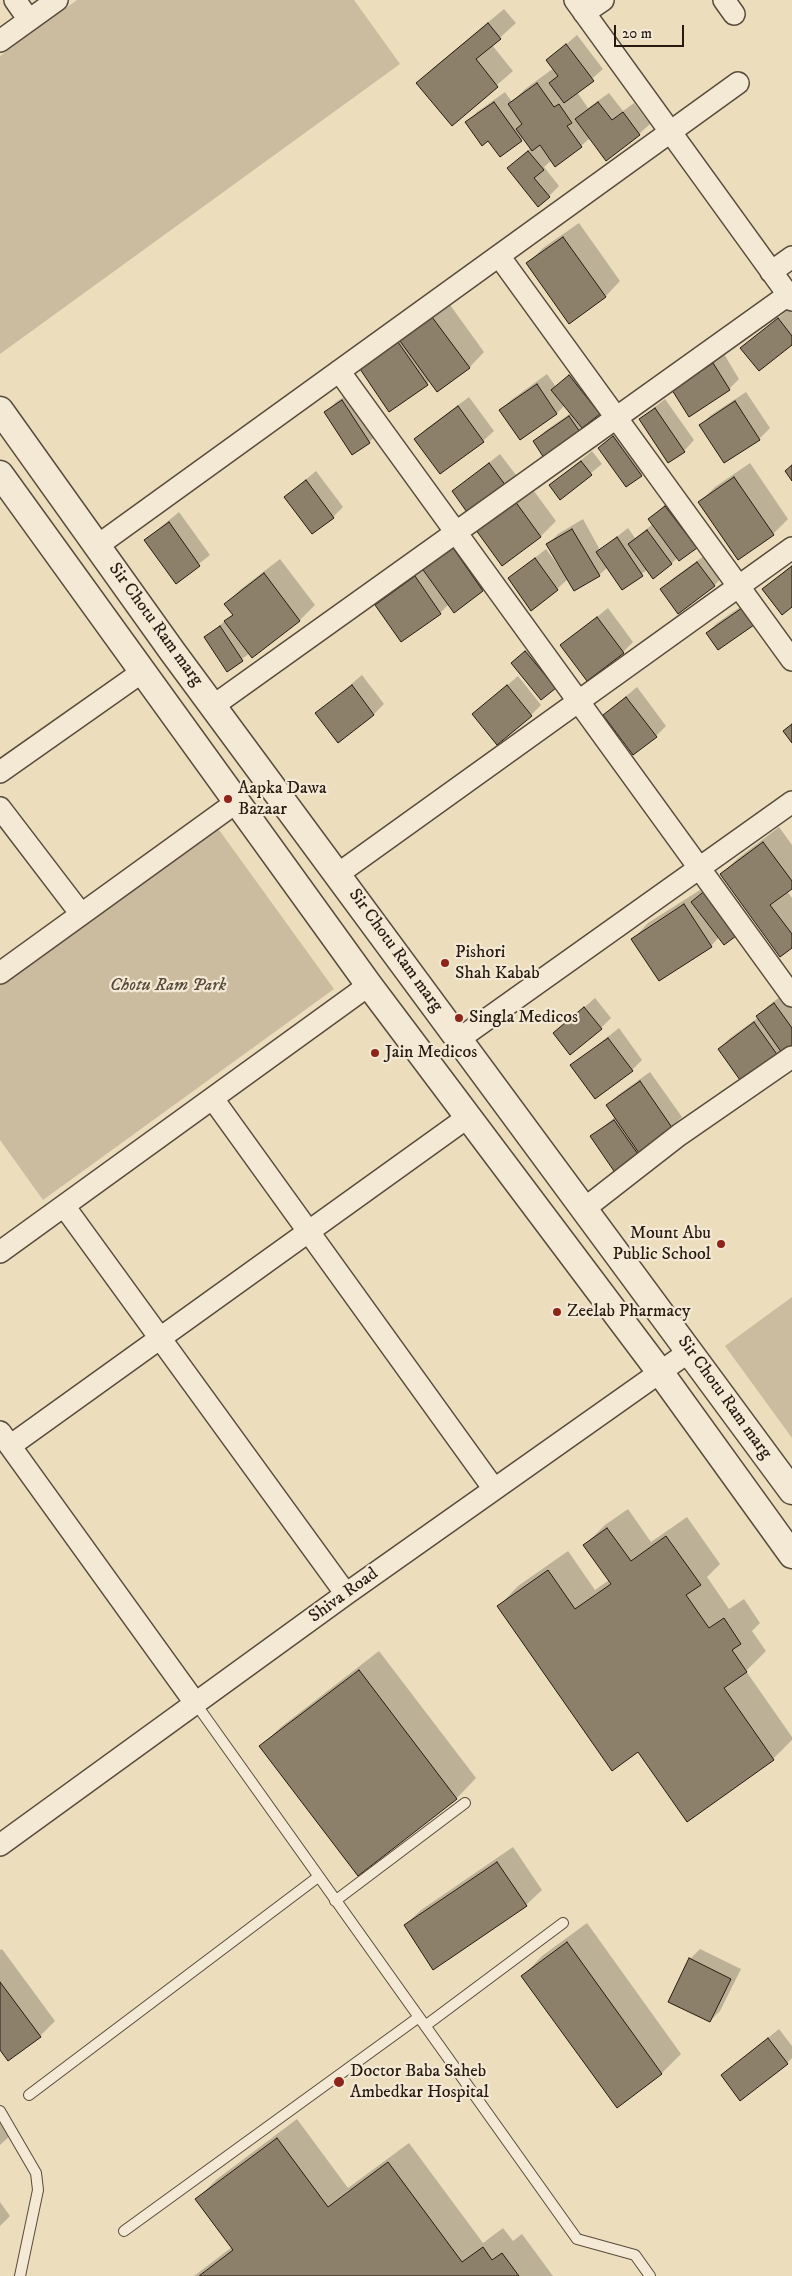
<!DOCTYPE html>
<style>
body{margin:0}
#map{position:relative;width:792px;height:2276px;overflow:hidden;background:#ecddbd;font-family:"IM FELL DW Pica",serif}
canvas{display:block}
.scale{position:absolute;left:614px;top:25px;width:70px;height:22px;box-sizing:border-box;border:2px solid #271b11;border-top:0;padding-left:6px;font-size:15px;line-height:18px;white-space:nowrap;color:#271b11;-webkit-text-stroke:4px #f3e9d4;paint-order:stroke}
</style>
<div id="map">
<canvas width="792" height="2276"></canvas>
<div class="scale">20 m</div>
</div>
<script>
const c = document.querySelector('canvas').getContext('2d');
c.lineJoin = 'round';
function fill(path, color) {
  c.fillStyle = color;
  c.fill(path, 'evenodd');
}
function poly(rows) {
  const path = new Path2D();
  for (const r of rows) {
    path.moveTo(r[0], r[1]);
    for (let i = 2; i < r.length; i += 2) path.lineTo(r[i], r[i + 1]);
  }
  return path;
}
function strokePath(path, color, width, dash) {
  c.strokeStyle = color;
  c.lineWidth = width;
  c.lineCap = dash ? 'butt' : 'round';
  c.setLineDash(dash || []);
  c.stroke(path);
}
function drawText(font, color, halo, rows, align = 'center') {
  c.font = font + ' "IM FELL DW Pica",serif';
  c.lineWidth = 4.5;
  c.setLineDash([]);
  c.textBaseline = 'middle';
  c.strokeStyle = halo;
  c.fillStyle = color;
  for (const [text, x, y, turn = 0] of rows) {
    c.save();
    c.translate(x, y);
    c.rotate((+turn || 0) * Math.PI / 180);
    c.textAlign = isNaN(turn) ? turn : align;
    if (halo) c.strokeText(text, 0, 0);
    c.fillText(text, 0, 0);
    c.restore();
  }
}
const green = poly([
 [77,0,354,0,400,64,0,354,0,56],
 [217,827,334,989,43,1200,0,1140,0,985],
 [792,1297,792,1438,725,1346]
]);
const shadow = poly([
 [504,9,516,23,492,45,513,71,452,124,418,83,433,68],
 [577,35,603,69,577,92,588,108,609,93,623,111,634,103,650,124,639,134,590,138,581,146,552,160,544,167,559,186,549,196,508,168,531,148,524,138,521,140,488,139,467,123,477,112,505,92,512,102,525,89,554,68,548,60],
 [579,223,620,281,605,297,528,263,543,248],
 [448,302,484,352,469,368,430,380,427,384,361,369,377,353],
 [789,309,792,313,792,343,742,348],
 [724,354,739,379,729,389,684,380],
 [580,366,610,402,580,431,535,442,545,431,571,413,565,405,557,413,501,410,511,400,547,374,556,387],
 [353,391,380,432,369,442,326,412,336,402],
 [746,392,770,428,759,439,725,462,701,425,711,415],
 [469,397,494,431,483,441,416,439,426,429],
 [665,399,694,440,684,451,640,419],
 [624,427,651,464,641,475,600,448],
 [592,451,602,464,560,498,551,485],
 [500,454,516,475,505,485,453,491],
 [750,463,788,519,773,534,700,502,715,487],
 [316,471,343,507,333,517,285,497],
 [528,483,556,521,541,536,502,565,474,526],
 [676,496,706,537,696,547,678,557,672,563,647,570,622,588,608,567,599,575,568,579,557,589,509,578,546,549,560,568,561,567,548,544,558,534,583,519,600,550,628,528,635,538,653,524,649,519],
 [179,512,210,555,176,582,145,540],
 [462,536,493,580,483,590,454,611,449,604,440,613,401,641,376,605],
 [708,553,724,575,714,586,662,589,672,579],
 [280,559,315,605,300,620,252,656,250,653,227,670,205,637,234,614,226,604,241,589],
 [792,565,792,606,764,589],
 [753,598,763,614,707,633,717,623],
 [608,608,633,642,623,652,562,645],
 [536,642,555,687,512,663],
 [362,675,384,704,374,714,317,713],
 [518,676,541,705,531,715,474,714],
 [637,687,666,726,656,736,604,715],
 [779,827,792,845,792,887,787,891,792,898,792,947,722,874,737,859],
 [718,880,719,937,711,946,659,980,633,939,648,923,700,890,702,892],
 [785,993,792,1003,792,1044,780,1059,719,1049,730,1038,759,1017,758,1016,768,1006],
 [595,998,611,1018,601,1028,555,1033],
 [619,1028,642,1060,632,1070,572,1065],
 [650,1072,682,1117,639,1156,592,1136,615,1117,608,1105,618,1095],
 [628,1509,651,1542,687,1517,720,1564,707,1577,729,1609,744,1599,760,1623,752,1631,766,1651,746,1671,792,1737,792,1740,773,1759,687,1820,638,1750,499,1606,518,1586,568,1551,595,1590,609,1580,585,1545,605,1525],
 [379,1651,476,1778,457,1798,358,1874,261,1746,281,1727],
 [513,1847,542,1890,526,1905,405,1925,421,1910],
 [587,1923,681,2054,662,2073,523,1976,542,1956],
 [2,1949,55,2021,40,2036,0,2048,0,1950],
 [700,1949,741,1969,720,2011,710,2021,690,1959],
 [779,2029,792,2046,792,2058,787,2063,722,2075],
 [0,2113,12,2134,0,2145],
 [297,2119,348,2188,409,2143,483,2243,503,2228,513,2241,522,2234,553,2276,194,2276,232,2247,197,2199,217,2179],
 [0,2202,10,2216,0,2226]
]);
const building = poly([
 [488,23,501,39,476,59,498,87,452,126,416,83,488,23],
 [566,44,594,81,564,103,549,83,558,76,546,60,566,44],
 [537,83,554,107,559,104,572,123,567,126,582,147,555,167,540,145,532,151,516,129,522,124,508,104,537,83],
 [494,102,522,141,500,157,488,141,482,146,465,122,494,102],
 [598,102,612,120,623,112,640,135,606,161,575,119,598,102],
 [528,151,544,170,534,178,550,197,538,207,507,168,528,151],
 [563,237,606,297,569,324,526,263,563,237],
 [432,317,470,368,437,392,400,341,432,317],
 [778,318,792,336,792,345,759,371,740,348,778,318],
 [398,342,428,385,389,412,360,369,398,342],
 [713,363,730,390,689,417,672,390,713,363],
 [569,375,600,414,582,428,551,390,569,375],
 [537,384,557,414,520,440,499,410,537,384],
 [342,400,370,443,352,455,324,412,342,400],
 [735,401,760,440,724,463,699,425,735,401],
 [458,406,484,442,440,474,414,439,458,406],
 [655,408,685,452,668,463,639,419,655,408],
 [569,416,580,432,544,458,533,441,569,416],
 [613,436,642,476,626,487,598,448,613,436],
 [581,461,592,475,560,500,549,485,581,461],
 [489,463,506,486,469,515,452,491,489,463],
 [792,465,792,481,785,471,792,465],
 [734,477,774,535,738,560,698,502,734,477],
 [306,480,334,518,312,534,284,497,306,480],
 [512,497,541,537,502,566,473,526,512,497],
 [665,506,697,548,679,561,648,519,665,506],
 [169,522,200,566,176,584,144,540,169,522],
 [572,529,600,576,574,591,546,544,572,529],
 [647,530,672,564,653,579,628,544,647,530],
 [617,537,643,576,622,590,596,552,617,537],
 [451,545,483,591,454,613,421,567,451,545],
 [535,558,558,590,531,611,508,578,535,558],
 [697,562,715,586,678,614,660,589,697,562],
 [792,566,792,607,782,615,762,589,792,566],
 [264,573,300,621,252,658,224,621,233,615,224,604,264,573],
 [415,576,441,614,401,642,375,605,415,576],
 [742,608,754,625,718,650,706,633,742,608],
 [597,617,624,653,587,681,560,645,597,617],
 [220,626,243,661,227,672,204,637,220,626],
 [525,651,556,688,541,700,511,663,525,651],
 [352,685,374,715,338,743,315,713,352,685],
 [507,685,532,716,497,745,472,714,507,685],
 [626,697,657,737,633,755,603,715,626,697],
 [792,724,792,743,783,731,792,724],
 [763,842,792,881,792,889,770,905,792,934,792,948,780,957,720,874,763,842],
 [707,889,740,933,724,945,691,902,707,889],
 [684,904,712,947,659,981,631,939,684,904],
 [774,1003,792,1028,792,1046,782,1053,756,1016,774,1003],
 [584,1007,602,1029,570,1055,553,1033,584,1007],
 [754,1022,781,1060,745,1087,718,1049,754,1022],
 [608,1038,633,1071,595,1099,570,1065,608,1038],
 [640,1081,673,1129,639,1153,606,1105,640,1081],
 [614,1120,640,1157,616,1174,590,1136,614,1120],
 [607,1528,631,1561,666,1536,701,1585,686,1595,709,1628,724,1618,741,1644,732,1650,747,1672,724,1688,774,1760,687,1822,638,1752,612,1771,497,1606,548,1570,575,1609,611,1584,583,1545,607,1528],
 [359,1670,457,1799,358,1876,259,1746,359,1670],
 [497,1862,527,1906,433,1970,404,1925,497,1862],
 [567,1942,662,2074,617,2108,521,1976,567,1942],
 [689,1958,731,1979,710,2022,668,2002,689,1958],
 [0,1982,41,2037,8,2061,0,2050,0,1982],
 [768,2038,788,2064,740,2101,721,2075,768,2038],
 [277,2138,328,2207,388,2162,462,2262,483,2247,492,2260,502,2253,519,2276,199,2276,233,2250,195,2199,277,2138]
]);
const service = poly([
 [196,1704,577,2239,635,2255,650,2276],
 [335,1901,465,1803],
 [425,2026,563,1923],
 [29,2095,318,1877],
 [0,2111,36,2173,38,2190,20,2276],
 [124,2231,419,2017]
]);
const minor = poly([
 [15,0,29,20],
 [575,0,792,300],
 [724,0,734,14],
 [584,13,603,0],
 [0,41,57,0],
 [499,256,792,660],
 [771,272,792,257],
 [339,371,792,996],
 [97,546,738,83],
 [213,706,788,295],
 [0,772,142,672],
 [0,808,81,914],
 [338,874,792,548],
 [0,973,238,801],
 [459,1039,792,802],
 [213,1099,494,1489],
 [64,1206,346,1594],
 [584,1209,679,1135,792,1057],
 [0,1252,369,985],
 [0,1432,196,1704],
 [10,1446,468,1117],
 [0,1845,346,1594,690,1351]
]);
const tertiary = poly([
 [0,410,172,651,792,1491],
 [0,474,369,985,660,1372,792,1555]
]);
const markers = [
 [228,799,5,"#8f2418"],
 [445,963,5,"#8f2418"],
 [459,1018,5,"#8f2418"],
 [375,1053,5,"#8f2418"],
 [721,1244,5,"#8f2418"],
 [557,1312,5,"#8f2418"],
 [339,2082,6,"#8f2418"]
];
const streetNames = [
 ["Sir Chotu Ram marg",155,625,54],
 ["Sir Chotu Ram marg",395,951,54],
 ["Sir Chotu Ram marg",724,1398,54],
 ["Shiva Road",344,1596,-36]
];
const poiNames = [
 ["Aapka Dawa",238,789],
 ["Bazaar",238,810],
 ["Pishori",455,953],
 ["Shah Kabab",455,974],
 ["Singla Medicos",469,1018],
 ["Jain Medicos",385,1053],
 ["Mount Abu",711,1234,"right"],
 ["Public School",711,1255,"right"],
 ["Zeelab Pharmacy",567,1312],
 ["Doctor Baba Saheb",350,2072],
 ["Ambedkar Hospital",350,2093]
];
const parkNames = [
 ["Chotu Ram Park",168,986]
];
fill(green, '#cbbca0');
fill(shadow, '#0003');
fill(building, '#8d806a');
strokePath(building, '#271b11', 1);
strokePath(service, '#584c3c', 12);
strokePath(minor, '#584c3c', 24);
strokePath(tertiary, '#584c3c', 29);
strokePath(service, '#f3e9d4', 10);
strokePath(minor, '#f3e9d4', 21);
strokePath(tertiary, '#f3e9d4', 26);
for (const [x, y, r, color] of markers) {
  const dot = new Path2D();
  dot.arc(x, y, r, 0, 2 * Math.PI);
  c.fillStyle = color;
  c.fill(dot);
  strokePath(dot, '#f3e9d4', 2);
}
drawText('18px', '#271b11', '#f3e9d4', streetNames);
drawText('18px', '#271b11', '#f3e9d4', poiNames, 'left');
drawText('italic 18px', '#584b3c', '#f3e9d4', parkNames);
</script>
